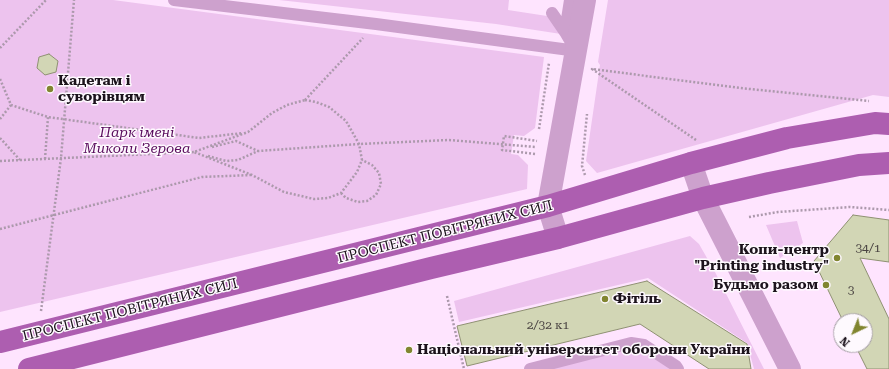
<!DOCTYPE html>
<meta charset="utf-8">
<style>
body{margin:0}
#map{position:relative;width:889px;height:369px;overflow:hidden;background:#fee4fe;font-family:"Roboto Serif",serif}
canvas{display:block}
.north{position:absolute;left:833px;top:313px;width:40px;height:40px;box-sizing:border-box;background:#fef9fe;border:1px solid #a49da4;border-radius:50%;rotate:223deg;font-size:11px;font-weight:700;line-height:16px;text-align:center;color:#1c131c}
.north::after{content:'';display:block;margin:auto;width:14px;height:18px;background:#818530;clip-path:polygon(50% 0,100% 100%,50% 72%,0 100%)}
</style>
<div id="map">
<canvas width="889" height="369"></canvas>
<div class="north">N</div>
</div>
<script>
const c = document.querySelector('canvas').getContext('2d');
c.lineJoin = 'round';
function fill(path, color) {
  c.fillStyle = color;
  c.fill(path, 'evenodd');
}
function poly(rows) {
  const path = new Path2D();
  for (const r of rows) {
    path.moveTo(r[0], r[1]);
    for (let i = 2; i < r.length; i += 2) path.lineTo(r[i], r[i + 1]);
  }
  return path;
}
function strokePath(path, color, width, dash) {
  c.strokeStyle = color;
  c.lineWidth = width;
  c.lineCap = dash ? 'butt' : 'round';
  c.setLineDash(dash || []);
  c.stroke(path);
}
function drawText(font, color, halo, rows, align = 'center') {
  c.font = font + ' "Roboto Serif",serif';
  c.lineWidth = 3;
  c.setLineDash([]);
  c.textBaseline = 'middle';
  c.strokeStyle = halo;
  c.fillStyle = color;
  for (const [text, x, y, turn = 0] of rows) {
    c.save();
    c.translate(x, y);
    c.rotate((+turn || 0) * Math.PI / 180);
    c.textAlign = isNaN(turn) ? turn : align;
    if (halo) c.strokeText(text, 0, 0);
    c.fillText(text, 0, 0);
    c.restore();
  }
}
const green = poly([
 [0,0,113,0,544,57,535,128,524,136,514,135,511,154,518,155,528,165,527,189,0,312],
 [279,0,509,0,508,10,547,16,561,34,496,24],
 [608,0,889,0,889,97,873,95,597,173,586,161,600,65,598,62],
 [797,221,803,243,780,258,766,225],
 [690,236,699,244,715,272,764,369,754,369,747,343,648,278,459,322,454,301],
 [642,347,674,369,541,369]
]);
const building = poly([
 [49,54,58,61,56,72,45,75,37,68,39,57,49,54],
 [853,215,889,220,889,262,860,258,889,319,889,369,867,369,855,345,865,345,865,321,843,321,814,261,853,215],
 [647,281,747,344,751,369,709,369,640,324,467,366,457,326,647,281]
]);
const path = poly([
 [0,48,46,0],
 [0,79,11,105,48,117,199,138,243,133],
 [305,100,316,102,329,107,346,121,359,144,362,160,357,172,341,193,328,198,314,199,284,192,252,175,194,152,248,132,272,113,287,105,305,100],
 [305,100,363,38],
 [0,119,11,105],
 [539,129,549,63],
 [0,138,20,160],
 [696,140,592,69,740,88,869,101],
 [212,147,236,141,258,151],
 [535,154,502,150,504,136,537,141],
 [208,156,226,161,238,160,258,151,359,144,449,140,536,147],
 [45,159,48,117],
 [0,161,195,152],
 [585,175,582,166,587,114],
 [341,193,346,198,358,202,367,201,376,195,381,184,379,173,372,165,362,160],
 [749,217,778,212,850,207,889,210],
 [0,229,202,177,251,175],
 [447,296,464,369],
 [41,311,61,158,74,0]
]);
const service = poly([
 [174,0,376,24,577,51],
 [570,0,565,32,575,49],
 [552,13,565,32],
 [530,369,631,343,644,345,676,366,678,369]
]);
const minor = poly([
 [691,163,703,198,790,369],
 [558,238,548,206,585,0]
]);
const primary = poly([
 [0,342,548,206,691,163,787,138,875,123,889,124],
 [29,369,431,268,558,238,703,198,769,183,859,165,889,163]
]);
const markers = [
 [50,89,4,"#818530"],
 [837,258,4,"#818530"],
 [826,285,4,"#818530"],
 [605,299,4,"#818530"],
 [409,350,4,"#818530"]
];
const numberNames = [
 ["34/1",868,248],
 ["3",851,290],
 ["2/32 к1",548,325]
];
const poiNames = [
 ["Кадетам і",58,81],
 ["суворівцям",58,97],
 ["Копи-центр",829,250,"right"],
 ["\"Printing industry\"",829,266,"right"],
 ["Будьмо разом",818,285,"right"],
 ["Фітіль",613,299],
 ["Національний університет оборони України",417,350]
];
const parkNames = [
 ["Парк імені",137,133],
 ["Миколи Зерова",137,149]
];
const streetNames = [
 ["ПРОСПЕКТ ПОВІТРЯНИХ СИЛ",445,232,-14],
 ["ПРОСПЕКТ ПОВІТРЯНИХ СИЛ",130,310,-14]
];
fill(green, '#edc3ee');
fill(building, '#d2d6b5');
strokePath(building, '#8f9173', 1);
strokePath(path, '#ac99ac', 2.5, [2, 2]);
strokePath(service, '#cda1cd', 12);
strokePath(minor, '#cda1cd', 22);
strokePath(primary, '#ad5eb0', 22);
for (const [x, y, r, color] of markers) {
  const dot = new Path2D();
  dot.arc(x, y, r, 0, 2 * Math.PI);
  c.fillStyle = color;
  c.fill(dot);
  strokePath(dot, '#fef9fe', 1.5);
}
drawText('12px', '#4a4442', null, numberNames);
drawText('bold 14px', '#1c131c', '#fef9fe', poiNames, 'left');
drawText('italic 14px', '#590b5d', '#fef9fe', parkNames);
drawText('14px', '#1c131c', '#fef9fe', streetNames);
</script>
